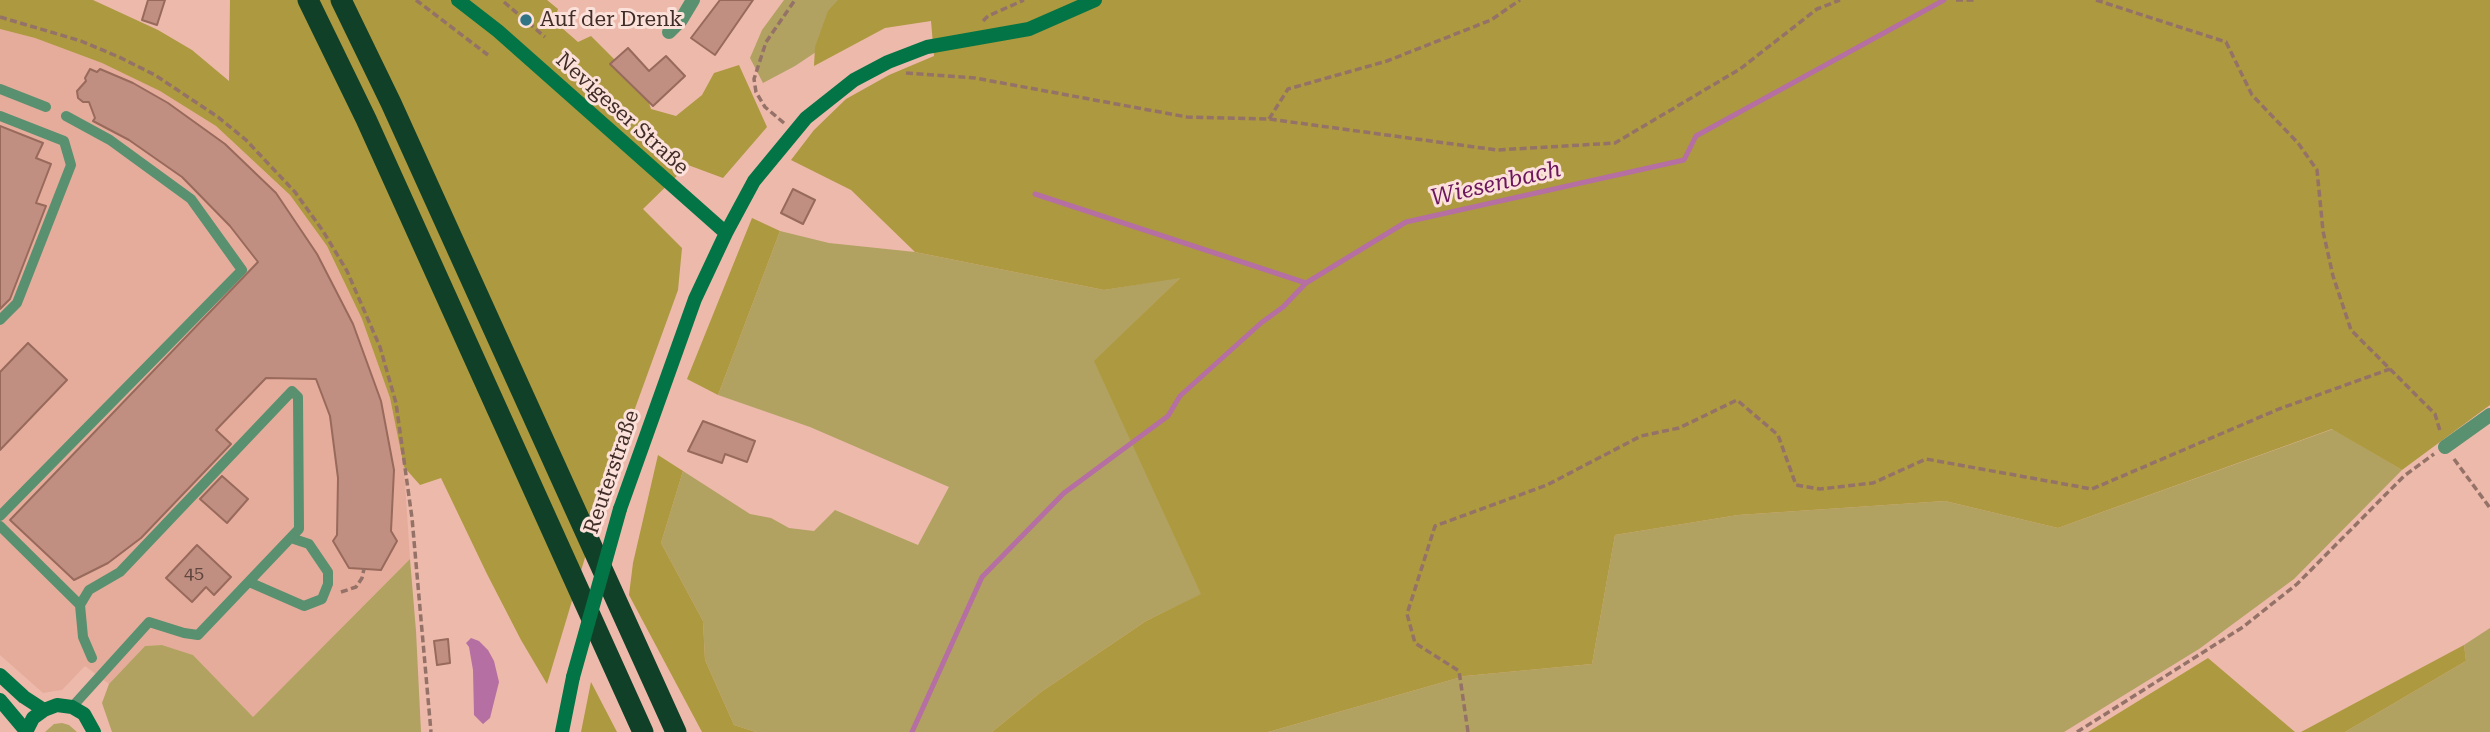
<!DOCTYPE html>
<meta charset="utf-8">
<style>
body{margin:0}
canvas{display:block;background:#ecb9aa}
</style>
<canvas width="2490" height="732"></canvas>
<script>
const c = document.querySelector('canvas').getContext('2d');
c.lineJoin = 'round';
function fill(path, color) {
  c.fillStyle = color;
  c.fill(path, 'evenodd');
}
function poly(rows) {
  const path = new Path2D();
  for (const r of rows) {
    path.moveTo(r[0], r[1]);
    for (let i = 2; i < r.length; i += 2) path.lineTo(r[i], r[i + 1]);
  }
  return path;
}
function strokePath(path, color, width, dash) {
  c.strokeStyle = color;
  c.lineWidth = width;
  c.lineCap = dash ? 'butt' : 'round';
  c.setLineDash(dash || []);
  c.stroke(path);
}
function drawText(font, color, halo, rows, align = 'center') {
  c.font = font + ' "Roboto Serif",serif';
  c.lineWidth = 6;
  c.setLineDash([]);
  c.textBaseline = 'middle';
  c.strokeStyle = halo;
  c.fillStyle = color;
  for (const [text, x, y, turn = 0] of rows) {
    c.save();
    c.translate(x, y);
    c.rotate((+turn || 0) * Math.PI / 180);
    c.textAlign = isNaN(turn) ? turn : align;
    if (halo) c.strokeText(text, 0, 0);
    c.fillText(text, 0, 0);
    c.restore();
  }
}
const built = poly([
 [0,29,35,38,102,63,159,90,216,126,290,195,327,246,362,319,390,398,404,467,410,559,253,717,193,655,162,645,145,646,109,684,85,666,62,690,43,693,0,655]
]);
const green = poly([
 [784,0,851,0,819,50,795,66,763,83,750,58,762,30],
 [780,231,829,243,915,252,1104,290,1181,277,1095,361,1202,594,1146,621,1041,692,992,732,756,732,734,725,705,660,703,621,661,543,683,471,750,514,771,518,789,528,814,531,835,510,918,545,949,487,810,427,718,395],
 [2333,429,2402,470,2294,579,2199,649,2064,732,1268,732,1465,676,1592,664,1615,535,1738,515,1945,501,2058,528],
 [410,559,416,631,421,732,112,732,102,703,109,684,145,646,162,645,193,655,253,717],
 [2490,628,2490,732,2345,732,2466,661,2464,645],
 [62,723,69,725,77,732,45,732,54,724]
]);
const forest = poly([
 [0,0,93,0,158,30,192,50,229,81,230,0,547,0,558,9,554,21,578,42,591,36,623,68,647,97,651,109,676,116,702,95,714,73,739,65,767,127,723,178,688,165,643,209,682,248,678,290,605,491,547,684,521,640,487,574,441,478,420,485,404,467,390,398,362,319,327,246,290,195,216,126,160,91,102,63,35,38,0,29],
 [838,0,2490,0,2490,405,2402,470,2332,429,2058,528,1945,501,1738,515,1615,535,1592,664,1465,676,1268,732,992,732,1041,692,1146,621,1201,594,1094,361,1180,278,1104,290,915,252,851,190,791,160,814,130,846,99,889,75,934,56,931,21,885,28,814,66,815,47,828,11],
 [752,218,780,231,718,395,687,379],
 [658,455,683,471,661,543,703,621,705,660,734,725,756,732,702,732,629,595,633,563],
 [2464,645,2466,661,2345,732,2301,732],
 [2208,658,2295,732,2088,732],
 [591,682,617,732,581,732]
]);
const water = poly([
 [471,638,479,641,488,650,494,661,499,682,490,718,483,724,474,715,473,670,469,647,466,643]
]);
const stream = poly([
 [1035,194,1306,283,1406,222,1684,160,1696,136,1944,0],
 [912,732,982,577,1064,493,1168,416,1180,396,1261,323,1283,307,1306,283]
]);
const building = poly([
 [148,0,165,0,157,25,142,20,148,0],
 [720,0,753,0,715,55,691,38,720,0],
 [628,48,649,71,666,56,685,76,653,106,610,64,628,48],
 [90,69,97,72,100,69,133,83,168,103,225,144,276,193,317,254,353,324,381,401,394,470,391,531,397,541,381,570,349,568,333,541,337,535,338,478,330,416,316,379,266,378,216,430,231,444,141,538,108,563,74,580,10,520,258,262,230,226,182,177,129,140,93,121,95,118,89,102,83,102,78,98,77,91,86,81,85,78,90,69],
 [0,126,43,143,36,158,51,164,36,203,46,206,10,299,0,309,0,126],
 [793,189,815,200,803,224,781,213,793,189],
 [28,343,67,380,0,450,0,372,28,343],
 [703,421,755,441,747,462,725,454,722,463,688,451,703,421],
 [222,476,248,499,227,523,200,499,222,476],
 [197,545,231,577,214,595,206,587,192,602,166,578,197,545],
 [448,639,450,663,437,665,434,641,448,639]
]);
const path = poly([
 [416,0,488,55],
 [1956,0,1974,0],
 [2096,0,2226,42,2252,95,2298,143,2317,170,2323,231,2333,276,2351,330,2435,414,2440,431],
 [504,2,545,37],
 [0,17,81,41,119,57,155,75,218,117,246,140,295,192,323,231,347,271,380,347,396,403,412,518,431,732],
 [983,21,988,16,1024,0],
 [906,73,975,78,1187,117,1269,119,1497,150,1615,143,1740,69,1817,9,1840,0],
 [1269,119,1288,89,1387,61,1491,20,1520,0],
 [784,123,765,107,756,92,754,79,766,42,795,0],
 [2454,459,2490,508],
 [341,592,356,587,362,578,364,569],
 [1468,732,1459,671,1415,643,1407,614,1435,526,1547,485,1641,436,1679,428,1737,400,1778,435,1796,485,1820,489,1873,483,1926,459,2092,489,2279,409,2390,369],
 [2077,732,2243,627,2297,584,2404,476,2434,454]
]);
const service = poly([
 [0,89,46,107],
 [0,116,64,141,71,165,17,303,0,320],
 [0,516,242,270,191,199,110,140,66,116],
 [0,526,80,605],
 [249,582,304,606,322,599,328,584,328,572,309,544,291,538],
 [72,707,149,622,184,633,198,635,299,529,298,397,292,391,120,572,89,590,80,605,83,637,92,658]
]);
const minor = poly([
 [669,32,681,20,693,0],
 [2445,447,2490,415]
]);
const secondary = poly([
 [458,0,498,31,726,233],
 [620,509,695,299,726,233,754,181,806,118,854,80,888,62,927,47,1029,29,1095,0],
 [0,675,24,697,44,710],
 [0,700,26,731],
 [26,732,33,718,44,710,57,705,72,707,84,714,94,732],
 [562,732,573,677]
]);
const motorway = poly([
 [308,0,366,119,643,732],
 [341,0,391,103,676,732]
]);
const secondaryBridge = poly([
 [573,677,620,509]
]);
const markers = [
 [526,20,7,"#317485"]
];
const numberNames = [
 ["45",194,574]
];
const poiNames = [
 ["Auf der Drenk",540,20]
];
const streetNames = [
 ["Nevigeser Straße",622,114,42],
 ["Reuterstraße",612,472,-71]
];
const waterNames = [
 ["Wiesenbach",1496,184,-13]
];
fill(built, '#e6ac9b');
fill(green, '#b1a261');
fill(forest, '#ad993f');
fill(water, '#b56fa3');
strokePath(stream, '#b56fa3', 5);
fill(building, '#c08f81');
strokePath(building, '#986a5c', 2);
strokePath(path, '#957268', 3.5, [7, 3.5]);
strokePath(service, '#59906f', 10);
strokePath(minor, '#59906f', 14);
strokePath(secondary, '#037445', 14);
strokePath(motorway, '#104128', 21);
strokePath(secondaryBridge, '#037445', 14);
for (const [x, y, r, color] of markers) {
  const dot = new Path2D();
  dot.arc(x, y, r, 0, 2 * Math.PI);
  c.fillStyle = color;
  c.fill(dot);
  strokePath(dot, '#fbe1d9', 2.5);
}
drawText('18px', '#61463e', null, numberNames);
drawText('21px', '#412d27', '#fbe1d9', poiNames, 'left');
drawText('21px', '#412d27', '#fbe1d9', streetNames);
drawText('italic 23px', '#6c175d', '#fbe1d9', waterNames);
</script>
